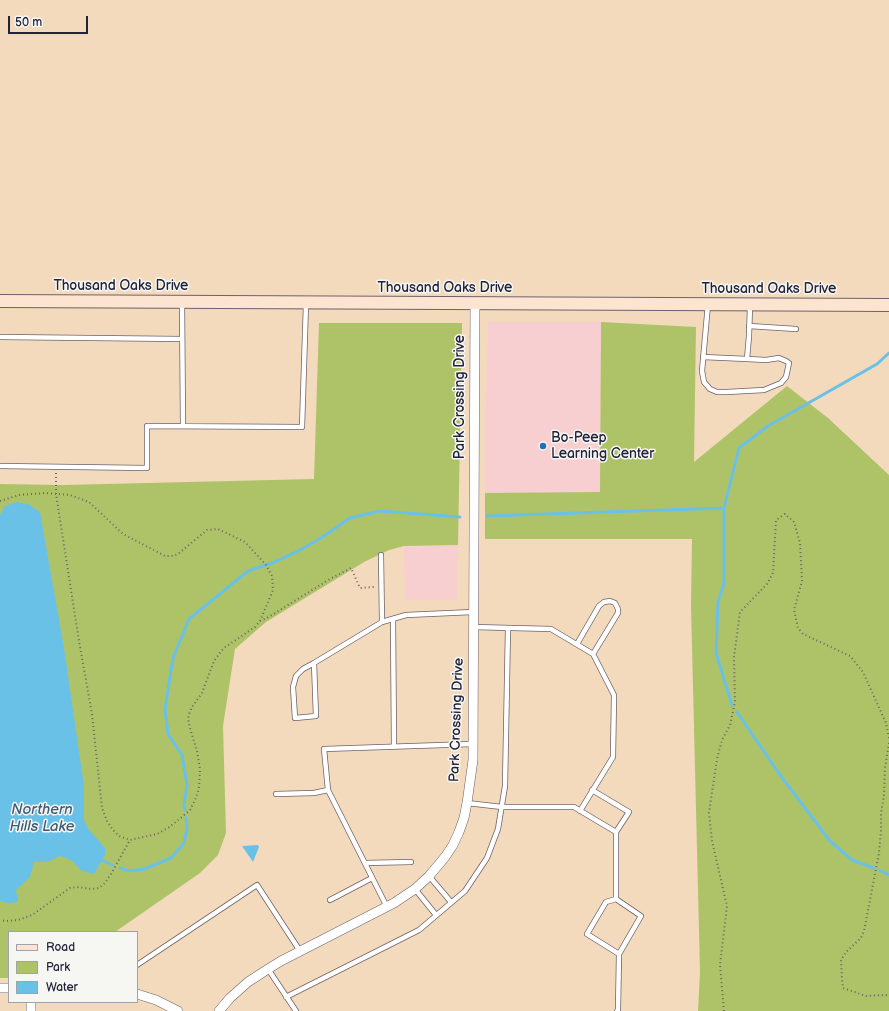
<!DOCTYPE html>
<style>
body{margin:0}
#map{position:relative;width:889px;height:1011px;overflow:hidden;background:#f4dabd;font-family:"Balsamiq Sans",sans-serif}
canvas{display:block}
.legend{position:absolute;left:8px;top:931px;width:130px;height:72px;box-sizing:border-box;background:#f6f6f2;border:1px solid #a1a1a9;margin:0;padding:5px 7px;list-style:none;font-size:12px;color:#22223b}
.legend li{display:flex;align-items:center;gap:8px;height:20px}
.legend b{width:20px;border:1px solid #a1a1a9}
.scale{position:absolute;left:8px;top:16px;width:80px;height:18px;box-sizing:border-box;border:2px solid #22223b;border-top:0;padding-left:5px;font-size:12px;line-height:14px;white-space:nowrap;color:#22223b;-webkit-text-stroke:3px #f6f6f2;paint-order:stroke}
</style>
<div id="map">
<canvas width="889" height="1011"></canvas>
<ul class="legend">
<li><b style="height:5px;background:#fde4d1"></b>Road</li>
<li><b style="height:11px;background:#aec368"></b>Park</li>
<li><b style="height:11px;background:#6ac1e7"></b>Water</li>
</ul>
<div class="scale">50 m</div>
</div>
<script>
const c = document.querySelector('canvas').getContext('2d');
c.lineJoin = 'round';
function fill(path, color) {
  c.fillStyle = color;
  c.fill(path, 'evenodd');
}
function poly(rows) {
  const path = new Path2D();
  for (const r of rows) {
    path.moveTo(r[0], r[1]);
    for (let i = 2; i < r.length; i += 2) path.lineTo(r[i], r[i + 1]);
  }
  return path;
}
function strokePath(path, color, width, dash) {
  c.strokeStyle = color;
  c.lineWidth = width;
  c.lineCap = dash ? 'butt' : 'round';
  c.setLineDash(dash || []);
  c.stroke(path);
}
function drawText(font, color, halo, rows, align = 'center') {
  c.font = font + ' "Balsamiq Sans",sans-serif';
  c.lineWidth = 3;
  c.setLineDash([]);
  c.textBaseline = 'middle';
  c.strokeStyle = halo;
  c.fillStyle = color;
  for (const [text, x, y, turn = 0] of rows) {
    c.save();
    c.translate(x, y);
    c.rotate((+turn || 0) * Math.PI / 180);
    c.textAlign = isNaN(turn) ? turn : align;
    if (halo) c.strokeText(text, 0, 0);
    c.fillText(text, 0, 0);
    c.restore();
  }
}
const built = poly([
 [488,322,601,322,600,493,485,493,486,399],
 [458,545,457,600,405,600,404,546]
]);
const green = poly([
 [601,322,696,327,694,462,787,386,828,418,889,475,889,1011,698,1011,700,972,691,606,692,539,485,539,485,493,600,492],
 [319,323,462,323,458,545,404,546,389,550,364,562,266,622,235,649,223,726,226,833,218,855,200,873,115,932,9,932,9,978,0,978,0,484,63,485,314,479]
]);
const water = poly([
 [17,502,28,504,40,512,64,648,84,786,84,820,89,830,100,842,105,848,105,855,94,874,82,871,71,860,60,856,47,862,34,862,30,877,16,890,18,902,8,903,0,901,0,515,5,506],
 [258,845,259,847,253,862,242,846]
]);
const stream = poly([
 [487,516,724,508],
 [732,705,716,653,718,602,724,583,724,508,739,448,768,426,877,364,889,353],
 [737,712,780,775,830,841,852,860,874,868],
 [185,810,184,805,187,785,182,755,168,734,165,709,173,658,189,619,248,571,275,562,302,549,321,538,350,518,380,511,460,517],
 [100,859,112,865],
 [120,868,130,871,144,869,171,858,184,843,187,828,186,818],
 [879,870,889,875]
]);
const path = poly([
 [56,473,56,494,79,641,92,714,102,808,107,821,113,830,119,836,130,840],
 [0,501,19,495,45,493,70,495,89,502,123,534,165,556,173,556,178,554,207,530,218,529,245,542,266,565,272,576,273,590,260,621,255,627,224,648,219,654,214,661,202,693,192,707,189,714,188,719,190,728,197,751,200,769,199,789,195,800,190,810,182,817,168,828,157,834,130,840,111,874,105,883,99,888,92,889,77,887,70,888,32,915,18,920,6,921,0,920],
 [260,621,267,618,330,579,351,568,360,588,374,587],
 [889,743,885,768,884,796,881,813,881,830,879,853,864,931,861,938,846,952,841,960,842,979,843,988,866,996,886,995,889,997],
 [724,1011,720,965,727,906,712,841,709,813,717,759,722,740,730,725,735,702,734,657,740,612,767,584,773,573,776,520,785,514,794,522,800,543,802,581,794,610,798,628,803,634,850,656,863,672,886,723,889,738]
]);
const service = poly([
 [182,302,183,426],
 [708,304,702,371,704,382,710,389,717,392,727,392,764,390,781,383,786,377,789,363,786,361,779,358,766,360,747,359,749,336,750,306],
 [749,326,796,329],
 [0,337,182,339],
 [703,357,747,359],
 [0,466,147,468,147,426,302,427,306,304],
 [381,555,382,622],
 [393,619,394,746],
 [473,627,551,629,593,654,614,695,613,757,580,811],
 [577,644,599,606,604,602,610,601,615,603,618,609,618,613,593,654],
 [314,663,303,669,296,676,293,687,295,718,316,716,314,663,382,622,406,615,473,612],
 [592,790,629,812,616,832],
 [276,794,314,793,328,790],
 [467,803,502,807,574,807,616,832,616,899],
 [365,863,411,862],
 [429,876,451,902],
 [415,889,436,915],
 [616,899,641,916,619,954,618,1010,617,1011],
 [616,899,606,902,587,934,619,954],
 [330,900,372,878],
 [387,907,331,796,328,790,324,749,473,744],
 [137,965,257,885,300,951],
 [268,969,296,1011],
 [286,997,419,930,465,891,487,858,498,829,505,786,508,628]
]);
const minor = poly([
 [0,988,9,988],
 [137,994,156,1000,178,1011],
 [31,1011,31,1002],
 [219,1011,230,998,248,982,268,969,281,961,394,903,415,889,429,876,445,857,453,845,459,832,464,818,467,803,473,760,475,303]
]);
const secondary = poly([
 [0,301,889,305]
]);
const markers = [
 [543,446,4,"#1f6fb2"]
];
const streetNames = [
 ["Thousand Oaks Drive",121,286],
 ["Thousand Oaks Drive",445,288],
 ["Thousand Oaks Drive",769,289],
 ["Park Crossing Drive",460,397,-90],
 ["Park Crossing Drive",457,720,-88]
];
const poiNames = [
 ["Bo-Peep",551,438],
 ["Learning Center",551,454]
];
const waterNames = [
 ["Northern",42,810],
 ["Hills Lake",42,827]
];
fill(built, '#f7cfd1');
fill(green, '#aec368');
fill(water, '#6ac1e7');
strokePath(stream, '#6ac1e7', 3);
strokePath(service, '#6c6268', 6);
strokePath(minor, '#6c6268', 10);
strokePath(secondary, '#6c6268', 14);
strokePath(path, '#6c6268', 2, [1, 3]);
strokePath(service, '#fff', 4.5);
strokePath(minor, '#fff', 9);
strokePath(secondary, '#fde4d1', 12);
for (const [x, y, r, color] of markers) {
  const dot = new Path2D();
  dot.arc(x, y, r, 0, 2 * Math.PI);
  c.fillStyle = color;
  c.fill(dot);
  strokePath(dot, '#f6f6f2', 1.5);
}
drawText('14px', '#22223b', '#f6f6f2', streetNames);
drawText('14px', '#22223b', '#f6f6f2', poiNames, 'left');
drawText('italic 15px', '#3b5a77', '#f6f6f2', waterNames);
</script>
